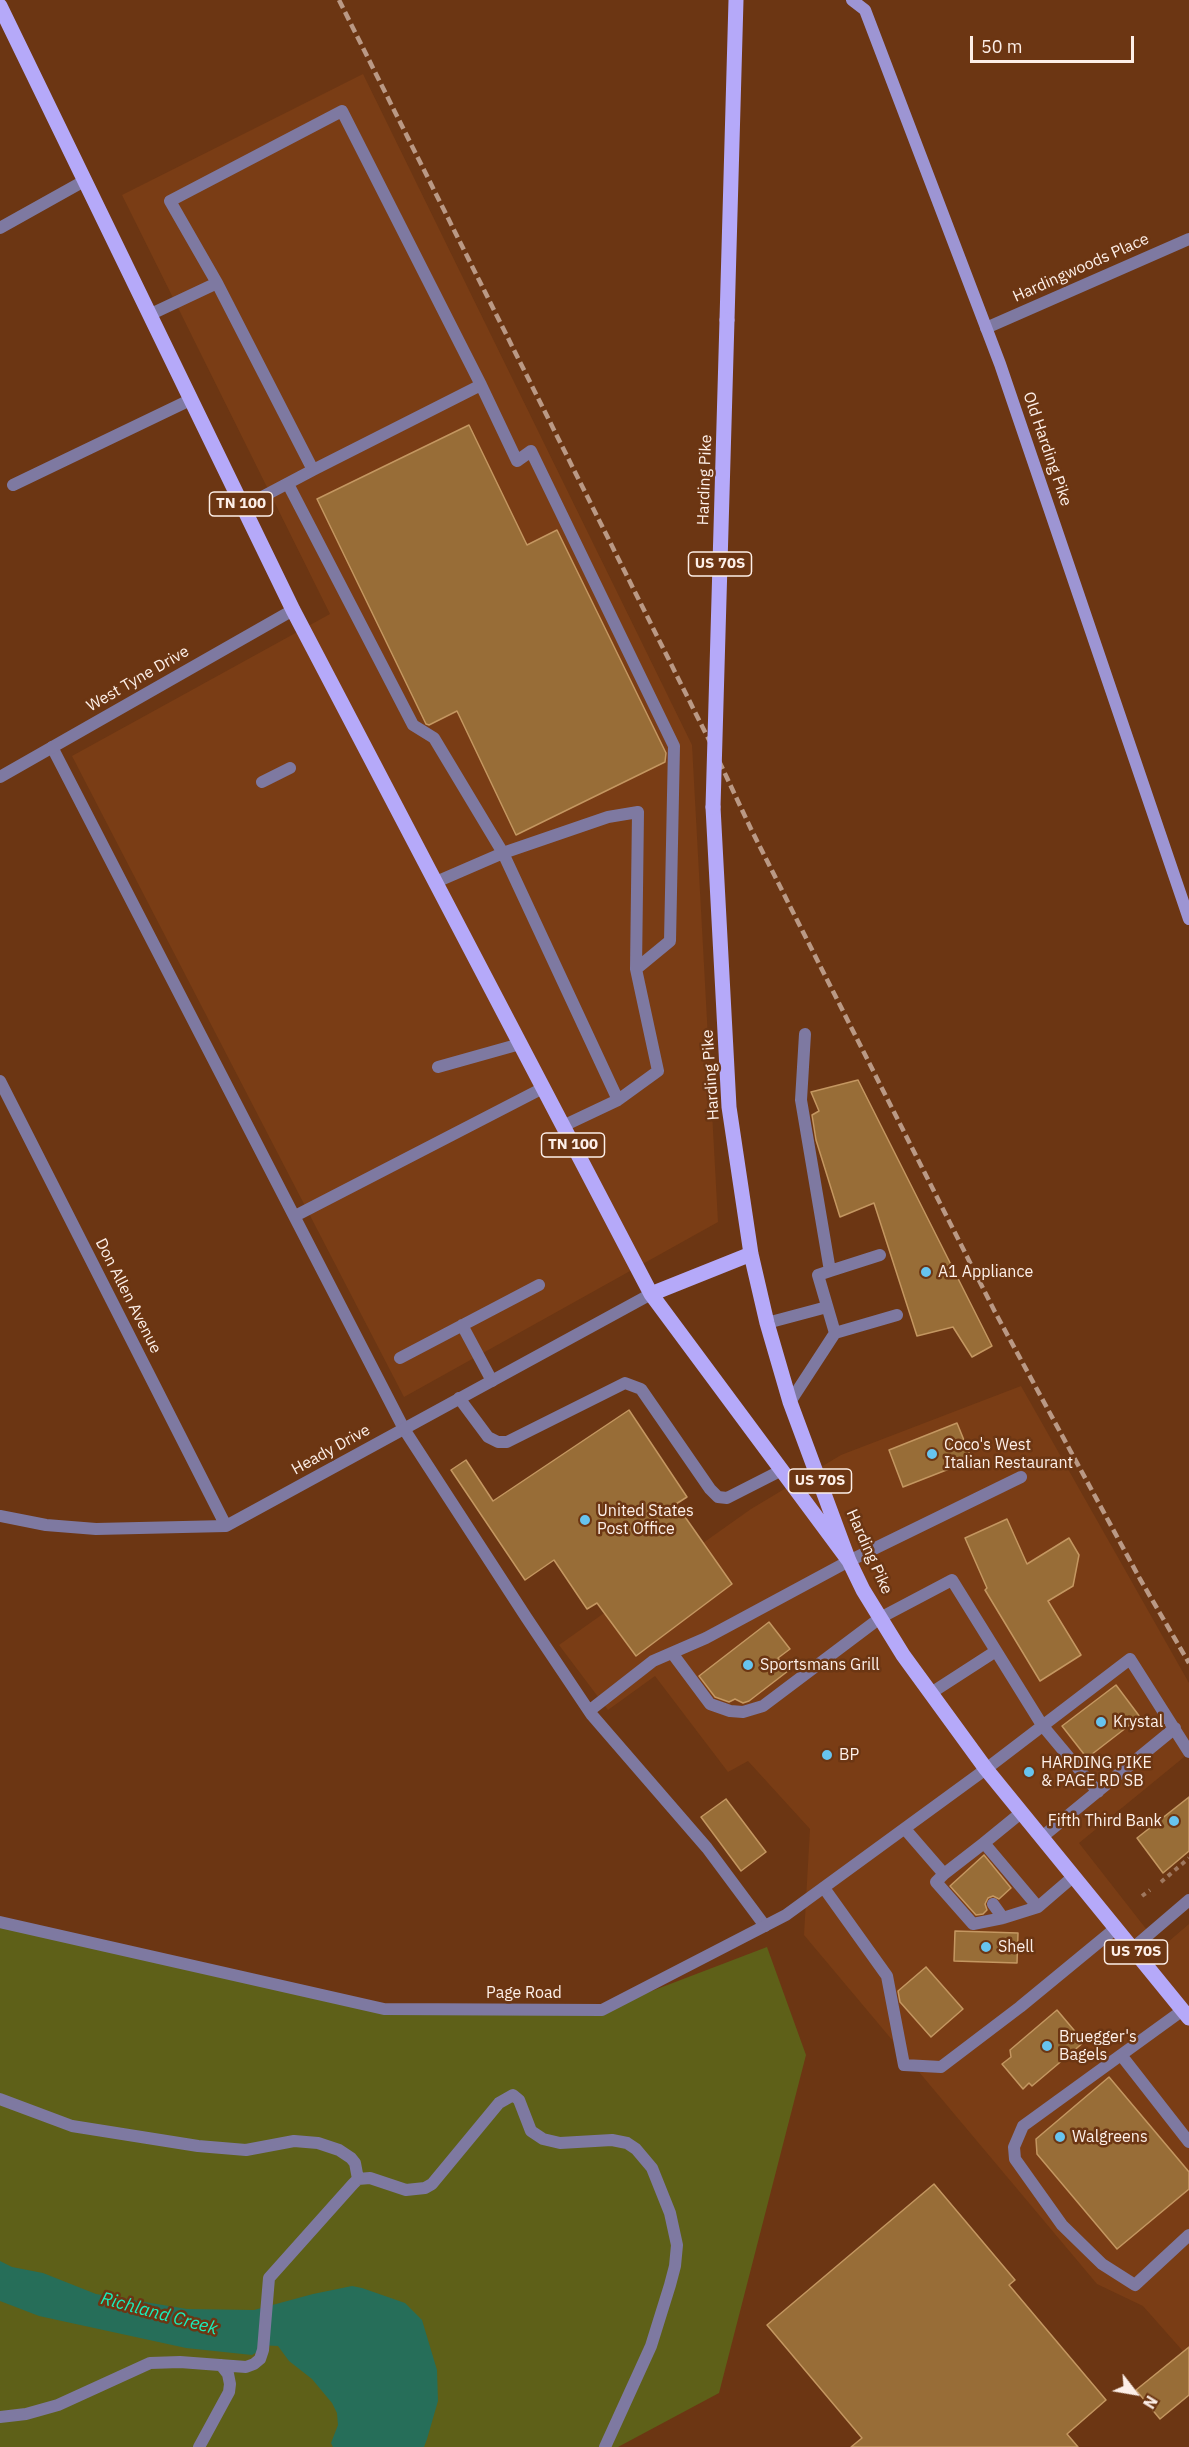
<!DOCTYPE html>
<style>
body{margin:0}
#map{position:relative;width:1189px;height:2447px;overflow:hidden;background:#6c3613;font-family:"IBM Plex Sans",sans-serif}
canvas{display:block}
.north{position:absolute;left:1105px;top:2363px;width:60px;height:60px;-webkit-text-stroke:4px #6c3613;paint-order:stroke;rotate:121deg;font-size:16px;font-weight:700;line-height:24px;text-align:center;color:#fdefe8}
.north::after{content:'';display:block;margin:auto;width:21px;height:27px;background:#fdefe8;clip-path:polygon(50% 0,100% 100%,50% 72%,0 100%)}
.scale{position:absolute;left:970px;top:36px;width:164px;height:27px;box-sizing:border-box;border:3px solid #fdefe8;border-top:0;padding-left:8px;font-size:18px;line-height:21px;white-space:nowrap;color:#fdefe8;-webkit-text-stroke:4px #6c3613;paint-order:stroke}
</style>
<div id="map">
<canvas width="1189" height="2447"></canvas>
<div class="north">N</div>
<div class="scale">50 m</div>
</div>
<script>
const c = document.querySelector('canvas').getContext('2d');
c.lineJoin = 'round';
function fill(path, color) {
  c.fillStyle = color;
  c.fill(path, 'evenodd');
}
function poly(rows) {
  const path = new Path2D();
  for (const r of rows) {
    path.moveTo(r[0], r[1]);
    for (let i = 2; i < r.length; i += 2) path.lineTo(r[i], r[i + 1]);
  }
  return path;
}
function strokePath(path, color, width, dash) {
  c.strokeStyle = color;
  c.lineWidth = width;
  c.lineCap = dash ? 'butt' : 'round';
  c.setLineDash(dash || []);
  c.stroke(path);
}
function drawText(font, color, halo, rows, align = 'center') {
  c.font = font + ' "IBM Plex Sans",sans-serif';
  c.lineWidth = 5;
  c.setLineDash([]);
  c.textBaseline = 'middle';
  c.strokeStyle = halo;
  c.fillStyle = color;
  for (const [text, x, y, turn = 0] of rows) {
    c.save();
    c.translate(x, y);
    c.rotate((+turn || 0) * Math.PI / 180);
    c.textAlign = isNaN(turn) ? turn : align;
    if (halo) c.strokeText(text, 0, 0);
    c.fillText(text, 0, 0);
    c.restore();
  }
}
const built = poly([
 [363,74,692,745,718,1222,404,1397,72,756,330,614,122,195],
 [1021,1386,1189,1683,1189,1753,1079,1843,1161,1948,1189,1924,1189,2358,1143,2306,1097,2284,804,1935,810,1829,748,1761,728,1772,655,1676,608,1710,559,1645,751,1509,841,1455]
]);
const green = poly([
 [0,1922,384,2009,602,2010,767,1947,806,2055,719,2393,618,2447,0,2447]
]);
const water = poly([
 [0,2261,12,2267,43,2273,96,2294,187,2309,254,2310,313,2294,352,2286,362,2288,405,2303,422,2320,437,2370,438,2401,427,2439,424,2447,333,2447,331,2443,338,2425,337,2413,332,2403,312,2379,289,2361,278,2346,258,2345,257,2352,252,2355,186,2348,39,2316,0,2301]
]);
const building = poly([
 [469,425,527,545,557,530,666,753,665,762,516,835,457,711,429,725,426,724,317,499,469,425],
 [858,1080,992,1346,972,1357,953,1327,917,1336,874,1203,840,1217,816,1140,812,1115,819,1111,811,1092,858,1080],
 [629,1410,687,1497,676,1504,732,1584,636,1656,597,1603,587,1609,554,1560,525,1580,451,1470,466,1460,493,1501,629,1410],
 [957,1423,972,1460,903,1487,889,1450,957,1423],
 [1007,1519,1027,1564,1069,1538,1079,1555,1073,1586,1048,1601,1081,1655,1040,1681,985,1590,987,1588,965,1538,1007,1519],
 [769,1622,790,1649,778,1658,788,1671,749,1701,743,1703,735,1699,729,1702,715,1697,699,1676,769,1622],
 [1116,1685,1140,1717,1087,1758,1062,1726,1116,1685],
 [1189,1797,1189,1851,1163,1873,1137,1838,1189,1797],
 [726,1799,766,1852,741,1871,701,1817,726,1799],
 [984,1855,1011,1888,999,1899,993,1896,988,1898,985,1904,987,1910,983,1914,976,1915,950,1886,984,1855],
 [955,1931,1018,1933,1017,1963,954,1961,955,1931],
 [926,1967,963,2009,931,2037,900,2002,898,1991,926,1967],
 [1057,2010,1084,2042,1032,2086,1029,2083,1023,2089,1002,2064,1011,2057,1010,2050,1057,2010],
 [1109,2077,1189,2172,1189,2189,1117,2249,1037,2154,1036,2139,1109,2077],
 [934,2184,1015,2280,1009,2285,1106,2400,1067,2434,1078,2447,851,2447,862,2438,767,2325,934,2184],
 [1189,2347,1189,2395,1160,2419,1136,2390,1189,2347]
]);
const path = poly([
 [1161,1882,1189,1858],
 [1142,1896,1150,1890]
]);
const lane = poly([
 [149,315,217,283,170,201,342,111,481,385,313,470,217,283],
 [288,484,413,725,434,738,503,853,608,817,638,812,636,969,670,941,674,746,531,451,517,461,481,385],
 [13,485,190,400],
 [243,507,313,470],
 [52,747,404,1429,526,1617,591,1714,707,1848,765,1926],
 [262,782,290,768],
 [436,882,503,853,618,1100,563,1126],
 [805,1034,801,1100,830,1271,818,1275,835,1333,897,1315],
 [438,1067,520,1044],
 [618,1100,658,1071,636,969],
 [295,1216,543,1088],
 [830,1271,880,1255],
 [767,1323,827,1307],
 [462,1325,492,1381],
 [400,1358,539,1285],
 [459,1398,488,1437,498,1442,507,1442,625,1383,641,1389,710,1489,718,1497,727,1498,782,1470],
 [790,1402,835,1333],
 [672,1653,710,1704,730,1711,743,1712,763,1706,880,1618,952,1580,1042,1725,1098,1792],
 [931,1693,996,1651],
 [589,1711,653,1661,706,1638,849,1561,1021,1477],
 [986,1769,1130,1659,1189,1752],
 [905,1829,944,1874,936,1882,973,1924,1003,1918,1038,1907,1074,1876],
 [1042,1837,1175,1728],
 [984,1843,1022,1812],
 [944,1874,984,1843,1038,1907],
 [824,1888,887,1976,904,2065,941,2067,1020,2007,1116,1928],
 [993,1904,1003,1918],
 [1133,1948,1189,1900],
 [1183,2010,1023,2126,1014,2147,1015,2159,1062,2225,1102,2264,1135,2285,1189,2235],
 [1121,2055,1189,2142],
 [0,2099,72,2126,198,2146,246,2150,294,2141,318,2143,339,2150,351,2158,355,2163,358,2179],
 [0,2417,26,2414,58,2405,150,2363,180,2362,246,2367,254,2364,260,2359,263,2350,269,2278,353,2184,358,2179,370,2178,406,2190,425,2188,432,2184,499,2103,513,2095,519,2100,531,2131,543,2139,560,2143,612,2140,627,2143,636,2149,652,2168,670,2213,677,2245,675,2266,670,2285,651,2346,605,2447],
 [199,2447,229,2392,230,2384,228,2374,221,2365]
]);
const street = poly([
 [0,228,84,181],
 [986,328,1189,239],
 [0,777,293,610],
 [0,1081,226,1526],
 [0,1516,46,1525,96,1529,226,1526,651,1294],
 [0,1922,384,2009,602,2010,786,1915,986,1769]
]);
const secondary = poly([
 [852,0,865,10,1000,364,1189,919]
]);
const primary = poly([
 [0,6,293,610,651,1294,849,1561],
 [727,320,736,0],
 [713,807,729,1107,751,1254,767,1323,790,1402,849,1561,863,1590,903,1655,986,1769,1189,2018],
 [651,1294,751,1254]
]);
const rail = poly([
 [339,0,712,746,751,829,995,1312,1140,1579,1189,1663]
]);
const primaryBridge = poly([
 [713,807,727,320]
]);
const markers = [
 [926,1272,6,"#67c4ef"],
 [932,1454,6,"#67c4ef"],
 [585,1520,6,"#67c4ef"],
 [748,1665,6,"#67c4ef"],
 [1101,1722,6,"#67c4ef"],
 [827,1755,6,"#67c4ef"],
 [1029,1772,6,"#67c4ef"],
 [1174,1821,6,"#67c4ef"],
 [986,1947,6,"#67c4ef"],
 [1047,2046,6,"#67c4ef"],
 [1060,2137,6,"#67c4ef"]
];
const shields = [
 [241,504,63],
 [720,564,63],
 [573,1145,63],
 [820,1481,63],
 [1136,1952,63]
];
const shieldNames = [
 ["TN 100",241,504],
 ["US 70S",720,564],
 ["TN 100",573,1145],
 ["US 70S",820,1481],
 ["US 70S",1136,1952]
];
const streetNames = [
 ["Hardingwoods Place",1081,268,-24],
 ["Old Harding Pike",1047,449,71],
 ["Harding Pike",705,480,-88],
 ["West Tyne Drive",138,679,-30],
 ["Harding Pike",711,1075,-94],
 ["Don Allen Avenue",128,1296,63],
 ["Heady Drive",331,1450,-29],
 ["Harding Pike",869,1552,66],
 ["Page Road",524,1993]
];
const poiNames = [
 ["A1 Appliance",938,1272],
 ["Coco's West",944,1445],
 ["Italian Restaurant",944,1463],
 ["United States",597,1511],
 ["Post Office",597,1529],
 ["Sportsmans Grill",760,1665],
 ["Krystal",1113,1722],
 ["BP",839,1755],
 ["HARDING PIKE",1041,1763],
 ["& PAGE RD SB",1041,1781],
 ["Fifth Third Bank",1162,1821,"right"],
 ["Shell",998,1947],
 ["Bruegger's",1059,2037],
 ["Bagels",1059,2055],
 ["Walgreens",1072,2137]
];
const waterNames = [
 ["Richland Creek",159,2314,15]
];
fill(built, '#7a3d15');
fill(green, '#5e6018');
fill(water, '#266e59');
fill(building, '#986d37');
strokePath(building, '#c49761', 1.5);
strokePath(path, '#9f785f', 4, [4.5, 4.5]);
strokePath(lane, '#7e79a1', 12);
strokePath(street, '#7e79a1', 12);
strokePath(secondary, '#9d95d3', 12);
strokePath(primary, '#b5a9f9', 15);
strokePath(rail, '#ba9985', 4.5, [9, 4.5]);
strokePath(primaryBridge, '#b5a9f9', 15);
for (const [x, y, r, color] of markers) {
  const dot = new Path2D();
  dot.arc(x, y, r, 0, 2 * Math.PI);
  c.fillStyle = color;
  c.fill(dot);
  strokePath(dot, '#6c3613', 2);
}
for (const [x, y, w] of shields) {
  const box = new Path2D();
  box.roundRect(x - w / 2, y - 12, w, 24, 4.5);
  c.fillStyle = '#6c3613';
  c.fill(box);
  strokePath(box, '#fdefe8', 1.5);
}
drawText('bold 15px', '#fdefe8', null, shieldNames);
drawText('16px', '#fdefe8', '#6c3613', streetNames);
drawText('16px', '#fdefe8', '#6c3613', poiNames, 'left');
drawText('italic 18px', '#1aedbc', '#6c3613', waterNames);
</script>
